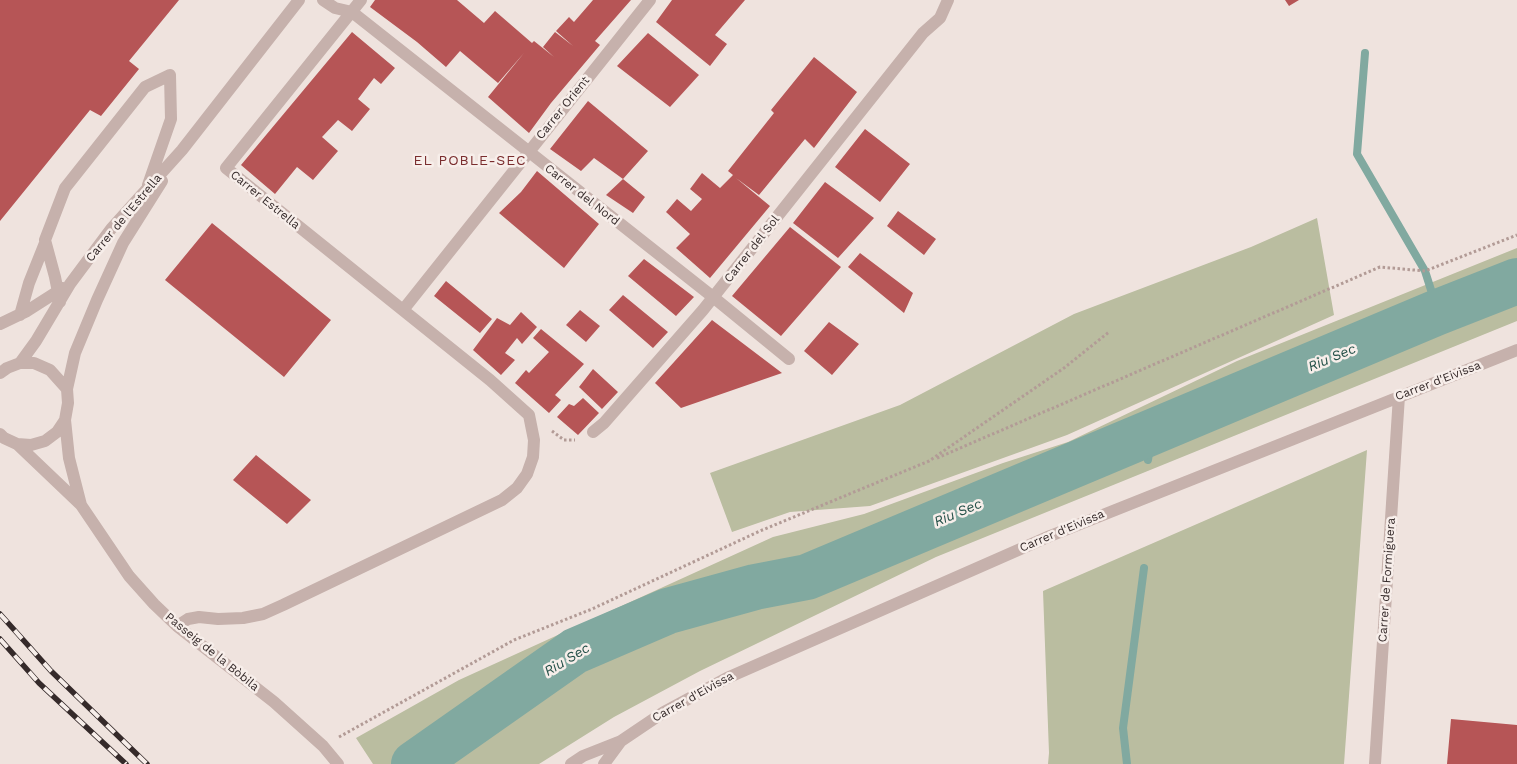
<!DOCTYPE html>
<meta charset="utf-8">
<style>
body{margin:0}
canvas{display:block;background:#efe3de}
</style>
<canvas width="1517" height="764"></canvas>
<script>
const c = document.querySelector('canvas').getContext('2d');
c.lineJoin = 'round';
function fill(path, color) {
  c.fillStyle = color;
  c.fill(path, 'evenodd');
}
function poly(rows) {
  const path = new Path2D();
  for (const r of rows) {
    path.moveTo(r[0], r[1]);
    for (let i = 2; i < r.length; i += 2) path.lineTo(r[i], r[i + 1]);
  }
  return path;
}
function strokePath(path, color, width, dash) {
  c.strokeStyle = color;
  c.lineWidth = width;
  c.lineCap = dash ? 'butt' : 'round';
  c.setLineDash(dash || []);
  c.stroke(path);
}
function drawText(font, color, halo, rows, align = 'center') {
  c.font = font + ' "Work Sans",sans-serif';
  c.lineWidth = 5;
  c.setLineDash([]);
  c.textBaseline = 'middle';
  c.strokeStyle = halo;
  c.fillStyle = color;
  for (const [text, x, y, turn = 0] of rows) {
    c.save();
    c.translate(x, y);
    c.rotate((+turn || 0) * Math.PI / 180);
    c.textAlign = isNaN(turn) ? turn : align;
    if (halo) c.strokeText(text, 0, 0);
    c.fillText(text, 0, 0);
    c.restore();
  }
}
const green = poly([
 [1317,218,1334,315,1067,435,870,506,790,512,732,532,710,473,900,405,1074,314,1251,247],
 [1517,248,1517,321,936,557,700,671,614,717,539,764,373,764,356,738,459,680,773,537,864,514,1003,463,1068,442,1237,361],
 [1367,450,1344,764,1048,764,1049,753,1043,591]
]);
const stream = poly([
 [1365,53,1357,154,1425,271,1438,312],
 [1148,460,1152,432],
 [1127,764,1123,728,1144,568]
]);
const river = poly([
 [414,764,575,651,668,611,755,587,807,577,1438,312,1517,281]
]);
const building = poly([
 [0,0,179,0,129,61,139,69,101,116,90,110,0,221],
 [375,0,457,0,484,23,495,11,532,43,534,41,554,57,543,47,555,32,573,46,556,31,569,17,574,22,593,0,631,0,595,41,600,45,551,103,529,133,488,97,524,53,498,83,460,51,446,67,417,42,370,7],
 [672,0,745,0,715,35,727,44,710,66,656,22],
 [1285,0,1299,0,1289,6],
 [352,32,395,68,381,84,374,78,358,99,370,109,352,131,338,120,322,137,338,151,313,180,297,167,275,194,241,165],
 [648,33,699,75,670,107,617,66],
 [814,57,857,92,814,148,805,139,759,195,736,178,770,206,710,278,676,248,690,234,666,212,677,199,691,211,702,199,690,189,702,173,720,188,733,175,728,171,774,113,771,110],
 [588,101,648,151,623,179,594,158,581,171,550,149],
 [865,129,910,164,880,202,835,167],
 [537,171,599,224,564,268,499,213,521,192],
 [623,179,645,197,633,213,606,195],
 [825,182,874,218,838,258,793,223],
 [898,211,936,239,924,255,887,226],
 [212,223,331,320,284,377,165,280],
 [790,227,841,267,781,336,732,296],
 [860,253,913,293,904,313,848,267],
 [644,259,694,297,676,316,628,276],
 [446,281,492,319,480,333,434,296],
 [623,295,668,332,653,348,609,310],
 [580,310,600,326,586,342,566,325],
 [521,312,537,327,522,344,517,338,505,353,515,360,501,375,473,350,497,318,510,325],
 [712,320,782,373,681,408,655,383],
 [829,322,859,344,832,375,804,351],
 [541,329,584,364,555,395,561,400,549,413,515,383,526,370,529,373,549,352,533,338],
 [593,369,618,392,602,409,579,387],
 [583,398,599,413,578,435,557,417,569,404,574,406],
 [256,455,311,500,287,524,233,480],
 [1451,719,1517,725,1517,764,1447,764]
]);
const path = poly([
 [552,431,564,440,575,440],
 [937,458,1380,267,1425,271,1517,235],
 [339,737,514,640,592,609,760,531,929,461,1064,368,1109,332]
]);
const minor = poly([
 [323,0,335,8,352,12,713,297,789,359],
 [60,302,55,277,45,240,65,188,145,87,170,75,171,119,148,185],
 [403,310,650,0],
 [20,315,29,283,45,243],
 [0,324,27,311,63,288],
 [20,363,36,341,70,284,111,229,182,150,299,0],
 [0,373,7,368,20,363,34,363,50,370,67,389,68,403,65,420,57,432,45,441,31,445,17,444,4,438,0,434],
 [67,389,75,353,97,300,123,243,162,181],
 [65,420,69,458,81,505],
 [593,432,604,423,703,310,923,33,940,18,948,0],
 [17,444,81,505,129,576,154,604,177,626,274,702,323,746,338,764],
 [177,626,188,619,199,617,218,619,243,618,263,614,283,605,502,500,517,488,527,474,533,457,534,440,529,415,490,380,226,168,361,0],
 [571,764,583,756,621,741,664,712,727,678,1050,536,1517,350],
 [604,764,621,741],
 [1375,764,1399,396]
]);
const rail = poly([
 [0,614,51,671,147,764],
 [0,639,39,683,126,764]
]);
const streetNames = [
 ["Carrer Orient",563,108,-51],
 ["Carrer del Nord",582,195,38],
 ["Carrer Estrella",265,200,39],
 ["Carrer de l'Estrella",124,218,-50],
 ["Carrer del Sol",752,249,-52],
 ["Carrer d'Eivissa",1438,381,-21],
 ["Carrer d'Eivissa",1062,531,-23],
 ["Carrer de Formiguera",1387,580,-86],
 ["Passeig de la Bòbila",212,652,39],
 ["Carrer d'Eivissa",693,697,-29]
];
const neighbourhoodNames = [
 ["EL POBLE-SEC",470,161]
];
const waterNames = [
 ["Riu Sec",1332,358,-23],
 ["Riu Sec",958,513,-23],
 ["Riu Sec",567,660,-31]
];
fill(green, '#babda0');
strokePath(stream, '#81a9a0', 8);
strokePath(river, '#81a9a0', 46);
fill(building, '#b65556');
strokePath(path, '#b29b96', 3, [2.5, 2.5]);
strokePath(minor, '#c6b1ac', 12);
strokePath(rail, '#352a2a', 5.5);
strokePath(rail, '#f7eeea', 4, [11]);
drawText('12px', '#352a2a', '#f7eeea', streetNames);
c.letterSpacing = '1px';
drawText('14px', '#7a2d2e', '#f7eeea', neighbourhoodNames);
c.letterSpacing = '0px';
drawText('italic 14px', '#255149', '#f7eeea', waterNames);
</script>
